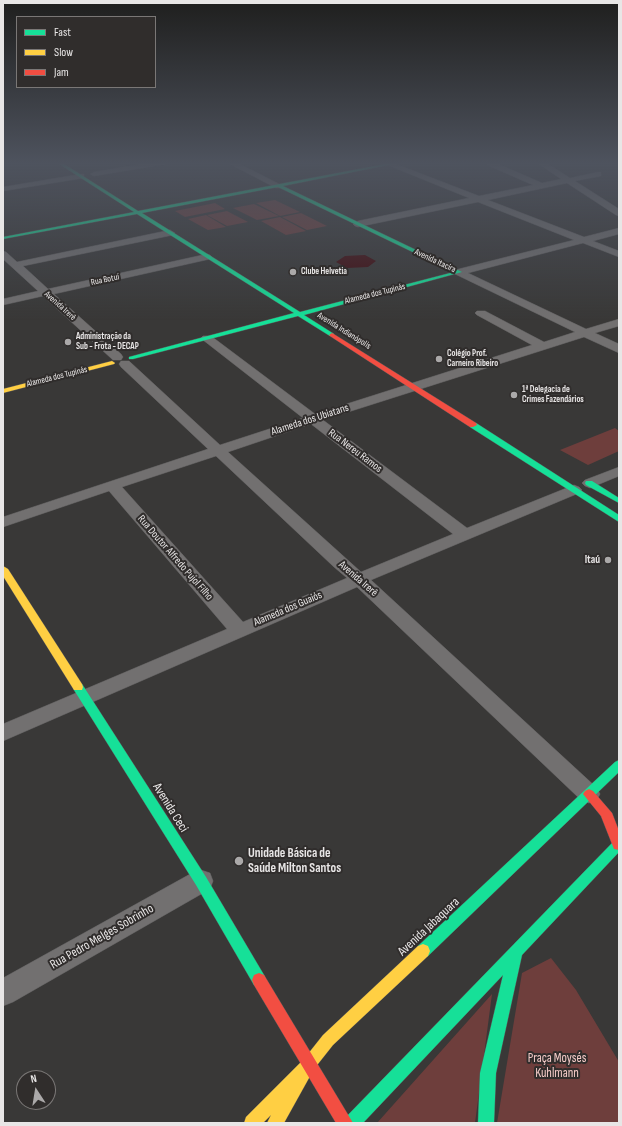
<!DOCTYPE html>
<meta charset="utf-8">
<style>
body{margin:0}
#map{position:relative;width:622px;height:1126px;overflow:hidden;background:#393837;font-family:"Sofia Sans Condensed",sans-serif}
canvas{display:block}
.frame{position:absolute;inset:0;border:4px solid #e8e6e6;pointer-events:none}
.legend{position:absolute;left:16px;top:16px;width:140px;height:72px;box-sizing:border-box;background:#302d2c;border:1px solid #7a7776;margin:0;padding:5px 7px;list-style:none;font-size:12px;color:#e8e6e6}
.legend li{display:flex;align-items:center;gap:8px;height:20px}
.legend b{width:20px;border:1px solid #7a7776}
.north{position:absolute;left:16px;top:1070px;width:40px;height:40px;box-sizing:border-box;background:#302d2c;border:1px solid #7a7776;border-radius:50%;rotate:348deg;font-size:11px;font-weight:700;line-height:16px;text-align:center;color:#e8e6e6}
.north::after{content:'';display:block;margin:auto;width:14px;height:18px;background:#aba9a9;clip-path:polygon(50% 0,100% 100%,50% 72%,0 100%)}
</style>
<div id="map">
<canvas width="622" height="1126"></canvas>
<div class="frame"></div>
<ul class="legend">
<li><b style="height:5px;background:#16e098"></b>Fast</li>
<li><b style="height:5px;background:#ffcf43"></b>Slow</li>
<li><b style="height:5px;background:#f24e42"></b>Jam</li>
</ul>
<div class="north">N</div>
</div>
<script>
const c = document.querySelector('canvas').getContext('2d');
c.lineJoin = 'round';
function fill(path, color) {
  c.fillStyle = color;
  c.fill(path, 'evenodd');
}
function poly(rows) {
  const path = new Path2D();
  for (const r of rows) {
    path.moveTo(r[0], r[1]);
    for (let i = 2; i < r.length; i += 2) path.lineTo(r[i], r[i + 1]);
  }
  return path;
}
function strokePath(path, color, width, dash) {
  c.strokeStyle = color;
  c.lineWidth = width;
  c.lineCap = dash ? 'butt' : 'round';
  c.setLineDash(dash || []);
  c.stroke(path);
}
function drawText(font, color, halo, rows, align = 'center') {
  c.font = font + ' "Sofia Sans Condensed",sans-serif';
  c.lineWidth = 4;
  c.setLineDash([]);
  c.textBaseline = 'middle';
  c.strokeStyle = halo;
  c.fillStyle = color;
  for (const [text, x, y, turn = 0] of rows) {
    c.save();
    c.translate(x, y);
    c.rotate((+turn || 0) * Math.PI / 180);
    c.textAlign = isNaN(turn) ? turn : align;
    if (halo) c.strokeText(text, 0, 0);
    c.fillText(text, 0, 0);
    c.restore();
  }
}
const green = poly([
 [275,200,300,212,280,216,256,203],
 [215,203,225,209,185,217,175,211],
 [254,204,279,216,257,220,233,208],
 [227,211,248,222,227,226,207,215],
 [301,213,327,226,307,230,282,217],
 [206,215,226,227,208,230,188,219],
 [280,217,306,231,286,235,261,221],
 [615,428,619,431,619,451,588,465,560,450],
 [551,958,576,990,619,1062,619,1123,497,1123,522,973],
 [492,994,475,1123,377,1123]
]);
const water = poly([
 [365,255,376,261,368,267,347,268,336,262,345,256]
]);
const street = poly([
 [152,162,171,162,167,164,94,176,90,174,94,172,152,162],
 [226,162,236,162,283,186,282,188,276,188,226,162],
 [380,162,391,162,479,196,533,185,487,165,487,162,494,162,542,183,561,179,536,162,545,162,570,178,598,172,601,172,601,176,575,181,619,209,619,216,616,215,567,183,488,200,584,237,619,228,619,234,593,241,619,251,619,257,583,243,468,273,586,329,619,319,619,326,595,333,619,344,619,353,584,337,323,420,467,528,569,487,574,485,579,487,582,490,579,493,371,580,597,788,600,794,597,800,589,803,581,800,357,587,3,741,3,724,227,629,109,491,3,527,3,517,208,449,121,367,119,364,121,361,129,361,220,445,303,418,203,340,201,338,203,336,211,336,315,414,532,345,477,315,475,313,477,311,485,311,544,342,575,332,455,274,454,272,455,270,574,240,478,202,358,227,355,226,353,224,358,221,469,198,380,162],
 [311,424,453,534,361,572,228,452,311,424],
 [216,456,334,567,347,578,243,622,122,487,216,456],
 [81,174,84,174,84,178,3,191,3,187,81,174],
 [170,230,175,233,173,235,23,266,48,289,207,254,210,255,212,257,210,259,54,294,121,354,123,357,121,360,113,360,43,296,3,305,3,299,38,291,3,259,3,251,6,252,17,262,170,230],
 [619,467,619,476,590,488,585,486,582,483,585,480,619,467],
 [201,870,210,873,213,881,210,889,13,1002,3,1006,3,978,192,873,201,870]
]);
const fast = poly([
 [56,162,61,162,138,211,395,162,404,162,283,186,462,272,304,315,334,334,334,336,330,336,298,316,133,359,129,359,129,357,294,313,137,214,3,239,3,237,134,212,56,162],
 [278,187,454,272,300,312,142,213,278,187],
 [470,423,476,423,619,515,619,522,470,427,470,423],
 [586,481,592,481,619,498,619,503,586,485,585,483,586,481],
 [78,683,82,684,206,877,264,975,266,980,264,985,259,987,254,985,196,885,74,690,73,687,74,684,78,683],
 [619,760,619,772,428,956,423,958,418,956,416,951,418,946,615,762,619,760],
 [619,839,619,852,522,955,496,1073,494,1123,478,1123,480,1073,503,975,363,1123,344,1123,346,1117,615,840,619,839]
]);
const slow = poly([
 [112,361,115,363,114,364,3,393,3,389,112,361],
 [3,566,8,569,82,684,83,687,82,690,74,690,3,576,3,566],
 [423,944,428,946,430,951,428,956,333,1045,314,1069,284,1123,267,1123,271,1115,263,1123,244,1123,246,1117,304,1059,323,1035,418,946,423,944]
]);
const jam = poly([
 [332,333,476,423,477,425,473,427,470,427,330,336,329,335,332,333],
 [589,789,593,791,612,813,619,831,619,850,614,849,601,816,583,794,585,791,589,789],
 [259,973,264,975,353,1123,336,1123,254,985,252,980,254,975,259,973]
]);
const markers = [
 [293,272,4,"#aba9a9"],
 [68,342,4,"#aba9a9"],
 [439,359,4,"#aba9a9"],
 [514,395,4,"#aba9a9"],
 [608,560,4,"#aba9a9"],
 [239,861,5,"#aba9a9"]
];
const farStreetnames = [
 ["Avenida Itacira",435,261,25],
 ["Rua Botuí",105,280,-12],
 ["Alameda dos Tupinás",375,294,-14],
 ["Avenida Irerê",60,306,42],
 ["Avenida Indianópolis",344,331,32],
 ["Alameda dos Tupinás",57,377,-14]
];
const farPoinames = [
 ["Clube Helvetia",301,272],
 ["Administração da",76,337],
 ["Sub - Frota - DECAP",76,347],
 ["Colégio Prof.",447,354],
 ["Carneiro Ribeiro",447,364],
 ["1ª Delegacia de",522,390],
 ["Crimes Fazendários",522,400]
];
const streetNames = [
 ["Alameda dos Ubiatans",310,420,-18],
 ["Rua Nereu Ramos",355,451,37],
 ["Rua Doutor Alfredo Pujol Filho",175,558,49],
 ["Avenida Irerê",358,579,41],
 ["Alameda dos Guaiós",288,609,-23]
];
const poiNames = [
 ["Itaú",600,560]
];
const nearStreetnames = [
 ["Avenida Ceci",170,808,58],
 ["Avenida Jabaquara",429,927,-43],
 ["Rua Pedro Melges Sobrinho",102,937,-30]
];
const nearPoinames = [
 ["Unidade Básica de",248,854],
 ["Saúde Milton Santos",248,869]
];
const nearParknames = [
 ["Praça Moysés",557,1059],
 ["Kuhlmann",557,1074]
];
fill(green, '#6e3e3c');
fill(water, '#3f0b0f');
strokePath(street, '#585757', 1);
strokePath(fast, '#585757', 1);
strokePath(slow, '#585757', 1);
strokePath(jam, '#585757', 1);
fill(street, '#727070');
fill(fast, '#16e098');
fill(slow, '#ffcf43');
fill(jam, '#f24e42');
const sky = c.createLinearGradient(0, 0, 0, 320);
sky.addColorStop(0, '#1f1f1e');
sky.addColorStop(0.51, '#4e535e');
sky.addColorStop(1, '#4e535e00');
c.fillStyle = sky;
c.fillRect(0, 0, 622, 320);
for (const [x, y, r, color] of markers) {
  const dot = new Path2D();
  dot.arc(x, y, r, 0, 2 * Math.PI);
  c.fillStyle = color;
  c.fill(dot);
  strokePath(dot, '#302d2c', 1.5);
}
drawText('9px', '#e8e6e6', '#302d2c', farStreetnames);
drawText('bold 9px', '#e8e6e6', '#302d2c', farPoinames, 'left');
drawText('11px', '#e8e6e6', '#302d2c', streetNames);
drawText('bold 11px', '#e8e6e6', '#302d2c', poiNames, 'right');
drawText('13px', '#e8e6e6', '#302d2c', nearStreetnames);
drawText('bold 13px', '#e8e6e6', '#302d2c', nearPoinames, 'left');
drawText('13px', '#f5ccc9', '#302d2c', nearParknames);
</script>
